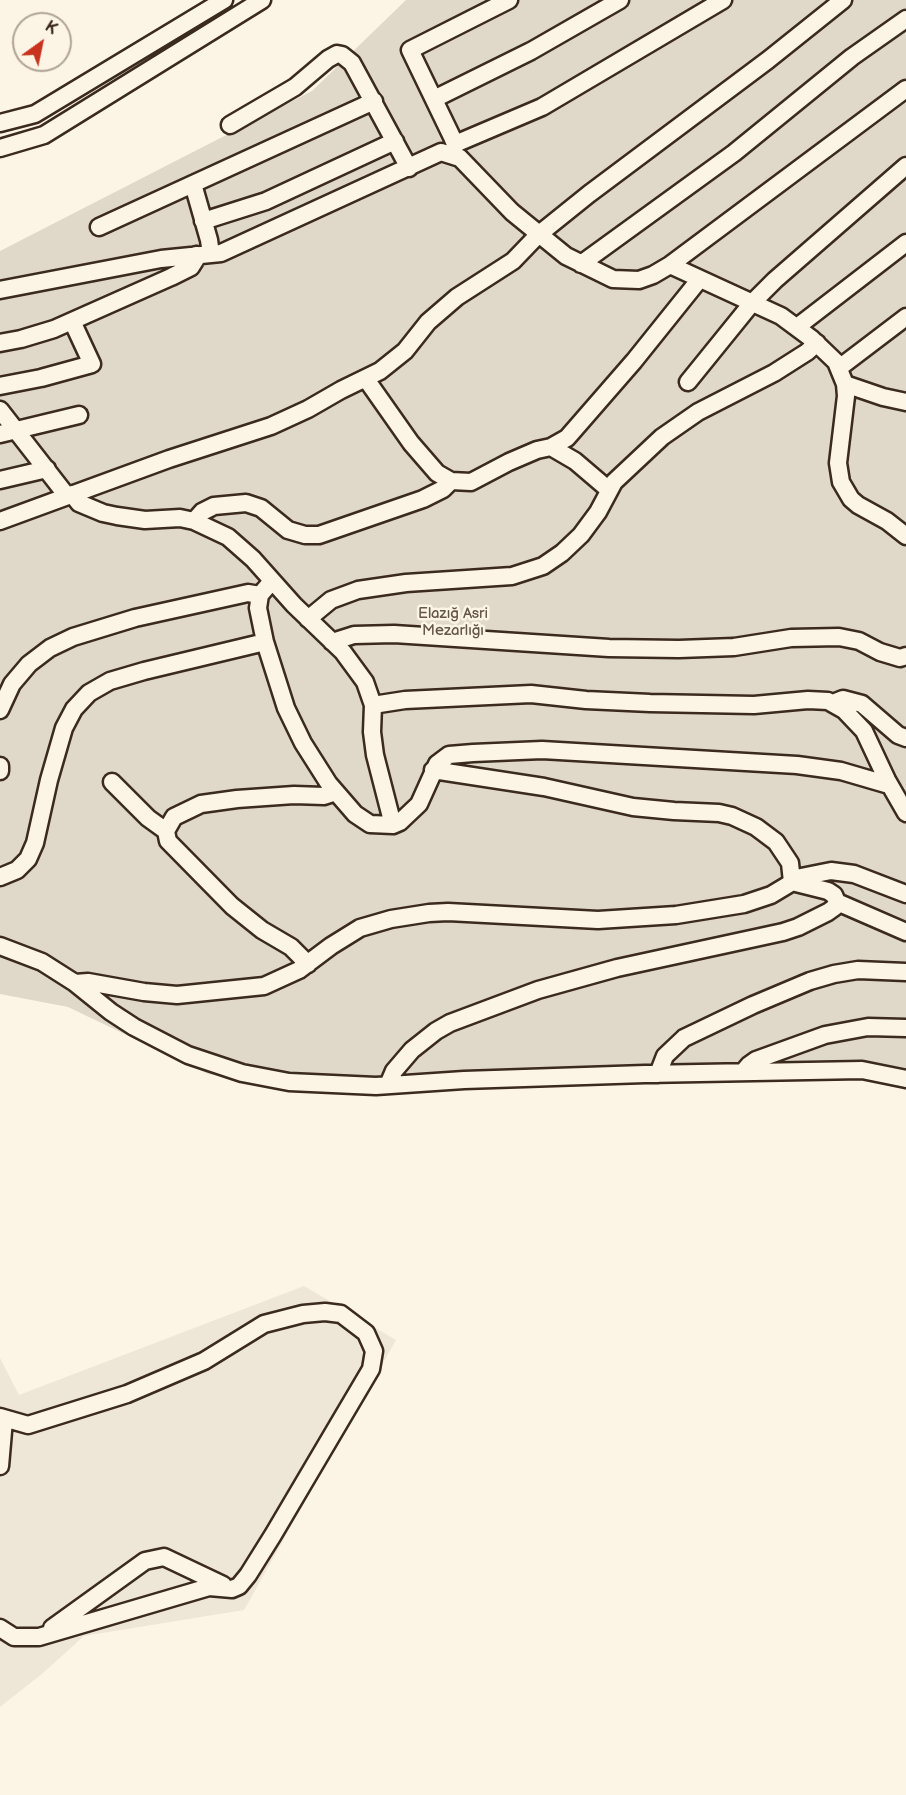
<!DOCTYPE html>
<meta charset="utf-8">
<style>
body{margin:0}
#map{position:relative;width:906px;height:1795px;overflow:hidden;background:#fcf5e5;font-family:"Balsamiq Sans",sans-serif}
canvas{display:block}
.north{position:absolute;left:12px;top:12px;width:60px;height:60px;box-sizing:border-box;background:#fcf5e5;border:2px solid #afa495;border-radius:50%;rotate:33deg;font-size:16px;font-weight:700;line-height:24px;text-align:center;color:#3b2a1e}
.north::after{content:'';display:block;margin:auto;width:21px;height:27px;background:#c8321e;clip-path:polygon(50% 0,100% 100%,50% 72%,0 100%)}
</style>
<div id="map">
<canvas width="906" height="1795"></canvas>
<div class="north">K</div>
</div>
<script>
const c = document.querySelector('canvas').getContext('2d');
c.lineJoin = 'round';
function fill(path, color) {
  c.fillStyle = color;
  c.fill(path, 'evenodd');
}
function poly(rows) {
  const path = new Path2D();
  for (const r of rows) {
    path.moveTo(r[0], r[1]);
    for (let i = 2; i < r.length; i += 2) path.lineTo(r[i], r[i + 1]);
  }
  return path;
}
function strokePath(path, color, width, dash) {
  c.strokeStyle = color;
  c.lineWidth = width;
  c.lineCap = dash ? 'butt' : 'round';
  c.setLineDash(dash || []);
  c.stroke(path);
}
function drawText(font, color, halo, rows, align = 'center') {
  c.font = font + ' "Balsamiq Sans",sans-serif';
  c.lineWidth = 5;
  c.setLineDash([]);
  c.textBaseline = 'middle';
  c.strokeStyle = halo;
  c.fillStyle = color;
  for (const [text, x, y, turn = 0] of rows) {
    c.save();
    c.translate(x, y);
    c.rotate((+turn || 0) * Math.PI / 180);
    c.textAlign = isNaN(turn) ? turn : align;
    if (halo) c.strokeText(text, 0, 0);
    c.fillText(text, 0, 0);
    c.restore();
  }
}
const built = poly([
 [304,1286,396,1340,244,1610,84,1636,43,1673,0,1707,0,1358,19,1395]
]);
const green = poly([
 [406,0,906,0,906,1083,830,1073,348,1095,208,1074,68,1007,0,994,0,251,312,91]
]);
const minor = poly([
 [434,99,531,51,620,0],
 [0,123,35,114,224,0],
 [230,125,295,87,328,59,337,54,342,55,352,63,409,168],
 [455,144,542,107,723,0],
 [0,148,44,135,262,0],
 [454,153,455,144,452,137,410,50,509,0],
 [193,184,209,240,211,254],
 [203,221,266,201,395,141],
 [99,227,374,101],
 [581,264,734,153,852,57,906,19],
 [670,265,781,316,812,339,836,362,845,384,846,396,838,463,841,482,851,499,858,505,887,521,906,536],
 [0,290,161,259,221,253,441,152,460,158,512,212,566,256,613,279,639,280,653,275,670,265,906,89],
 [797,327,906,243],
 [0,343,21,339,54,329,171,277,191,267,196,259,196,255],
 [839,368,906,317],
 [366,379,411,443,437,473,451,481,471,482,509,462,537,450,551,447,567,438,634,361,699,280],
 [688,382,752,303,775,280,906,166],
 [845,384,883,397,906,402],
 [0,386,41,378,92,364,72,321],
 [0,410,67,496],
 [0,434,79,415],
 [551,447,575,461,609,490],
 [0,480,47,469],
 [72,494,79,503,103,513,117,516,145,520,180,518,194,521,228,537,253,559,294,605,343,652,365,682,373,705,372,732,375,755,393,825],
 [0,521,169,459,271,426,308,409,341,390,380,371,405,351,428,322,457,297,513,261,538,235,589,194,768,60,843,0],
 [194,521,202,512,214,506,246,503,261,508,288,530,305,535,319,535,423,499,443,489,451,481],
 [272,581,260,595,258,608,265,642,286,708,303,743,329,784,355,814,370,824,393,825,400,822,419,804,437,764,449,755,473,753,542,750,797,765,841,771,889,785],
 [308,619,331,600,358,590,406,583,512,576,543,566,562,553,581,535,598,512,614,482,662,437,698,412,774,373,807,352,817,343],
 [332,642,354,635,394,634,609,648,679,649,734,647,791,638,839,637,859,641,880,652,900,658,906,656],
 [833,703,843,699,862,704,898,735,906,738],
 [373,705,405,700,531,694,586,700,650,703,754,705,808,700,828,701,844,710,864,731,887,780,906,813],
 [0,710,12,684,29,664,50,648,73,637,135,618,248,593,260,595],
 [0,766,0,771],
 [112,782,148,818,166,831],
 [0,877,17,870,28,859,35,843,49,780,64,728,74,709,89,693,110,681,144,671,265,642],
 [837,902,906,932],
 [0,946,42,962,75,983,111,1012,134,1027,188,1055,242,1073,289,1082,376,1086,464,1080,645,1074,862,1070,906,1079],
 [308,964,291,947,262,930,232,906,168,841,166,831,174,817,201,804,237,799,294,795,324,796,336,792],
 [75,983,88,982,144,992,177,995,264,986,299,970,331,946,360,928,391,919,429,913,448,912,598,920,676,915,744,904,771,895,801,877,831,871,854,874,906,894],
 [743,1072,749,1065,756,1060,825,1035,868,1027,906,1028],
 [658,1074,665,1056,684,1038,753,1005,810,981,834,974,858,970,906,972],
 [388,1085,394,1071,412,1050,436,1031,450,1023,538,990,617,968,783,932,798,927,828,912,835,907,837,902,834,895,828,891,792,882,790,863,776,842,756,827,732,816,719,813,674,811,633,807,544,787,433,770],
 [0,1417,28,1425,127,1394,204,1361,264,1324,303,1314,325,1312,341,1314,366,1333,374,1351,371,1369,273,1535,248,1575,239,1586,232,1589,209,1587,39,1637,14,1637,0,1628],
 [0,1466,4,1420],
 [52,1628,145,1561,164,1557,223,1585]
]);
const parkNames = [
 ["Elazığ Asri",453,614],
 ["Mezarlığı",453,631]
];
fill(built, '#eee6d6');
fill(green, '#e0d8c8');
strokePath(minor, '#3b2a1e', 21);
strokePath(minor, '#fcf5e5', 16);
drawText('15px', '#645648', '#fcf5e5', parkNames);
</script>
